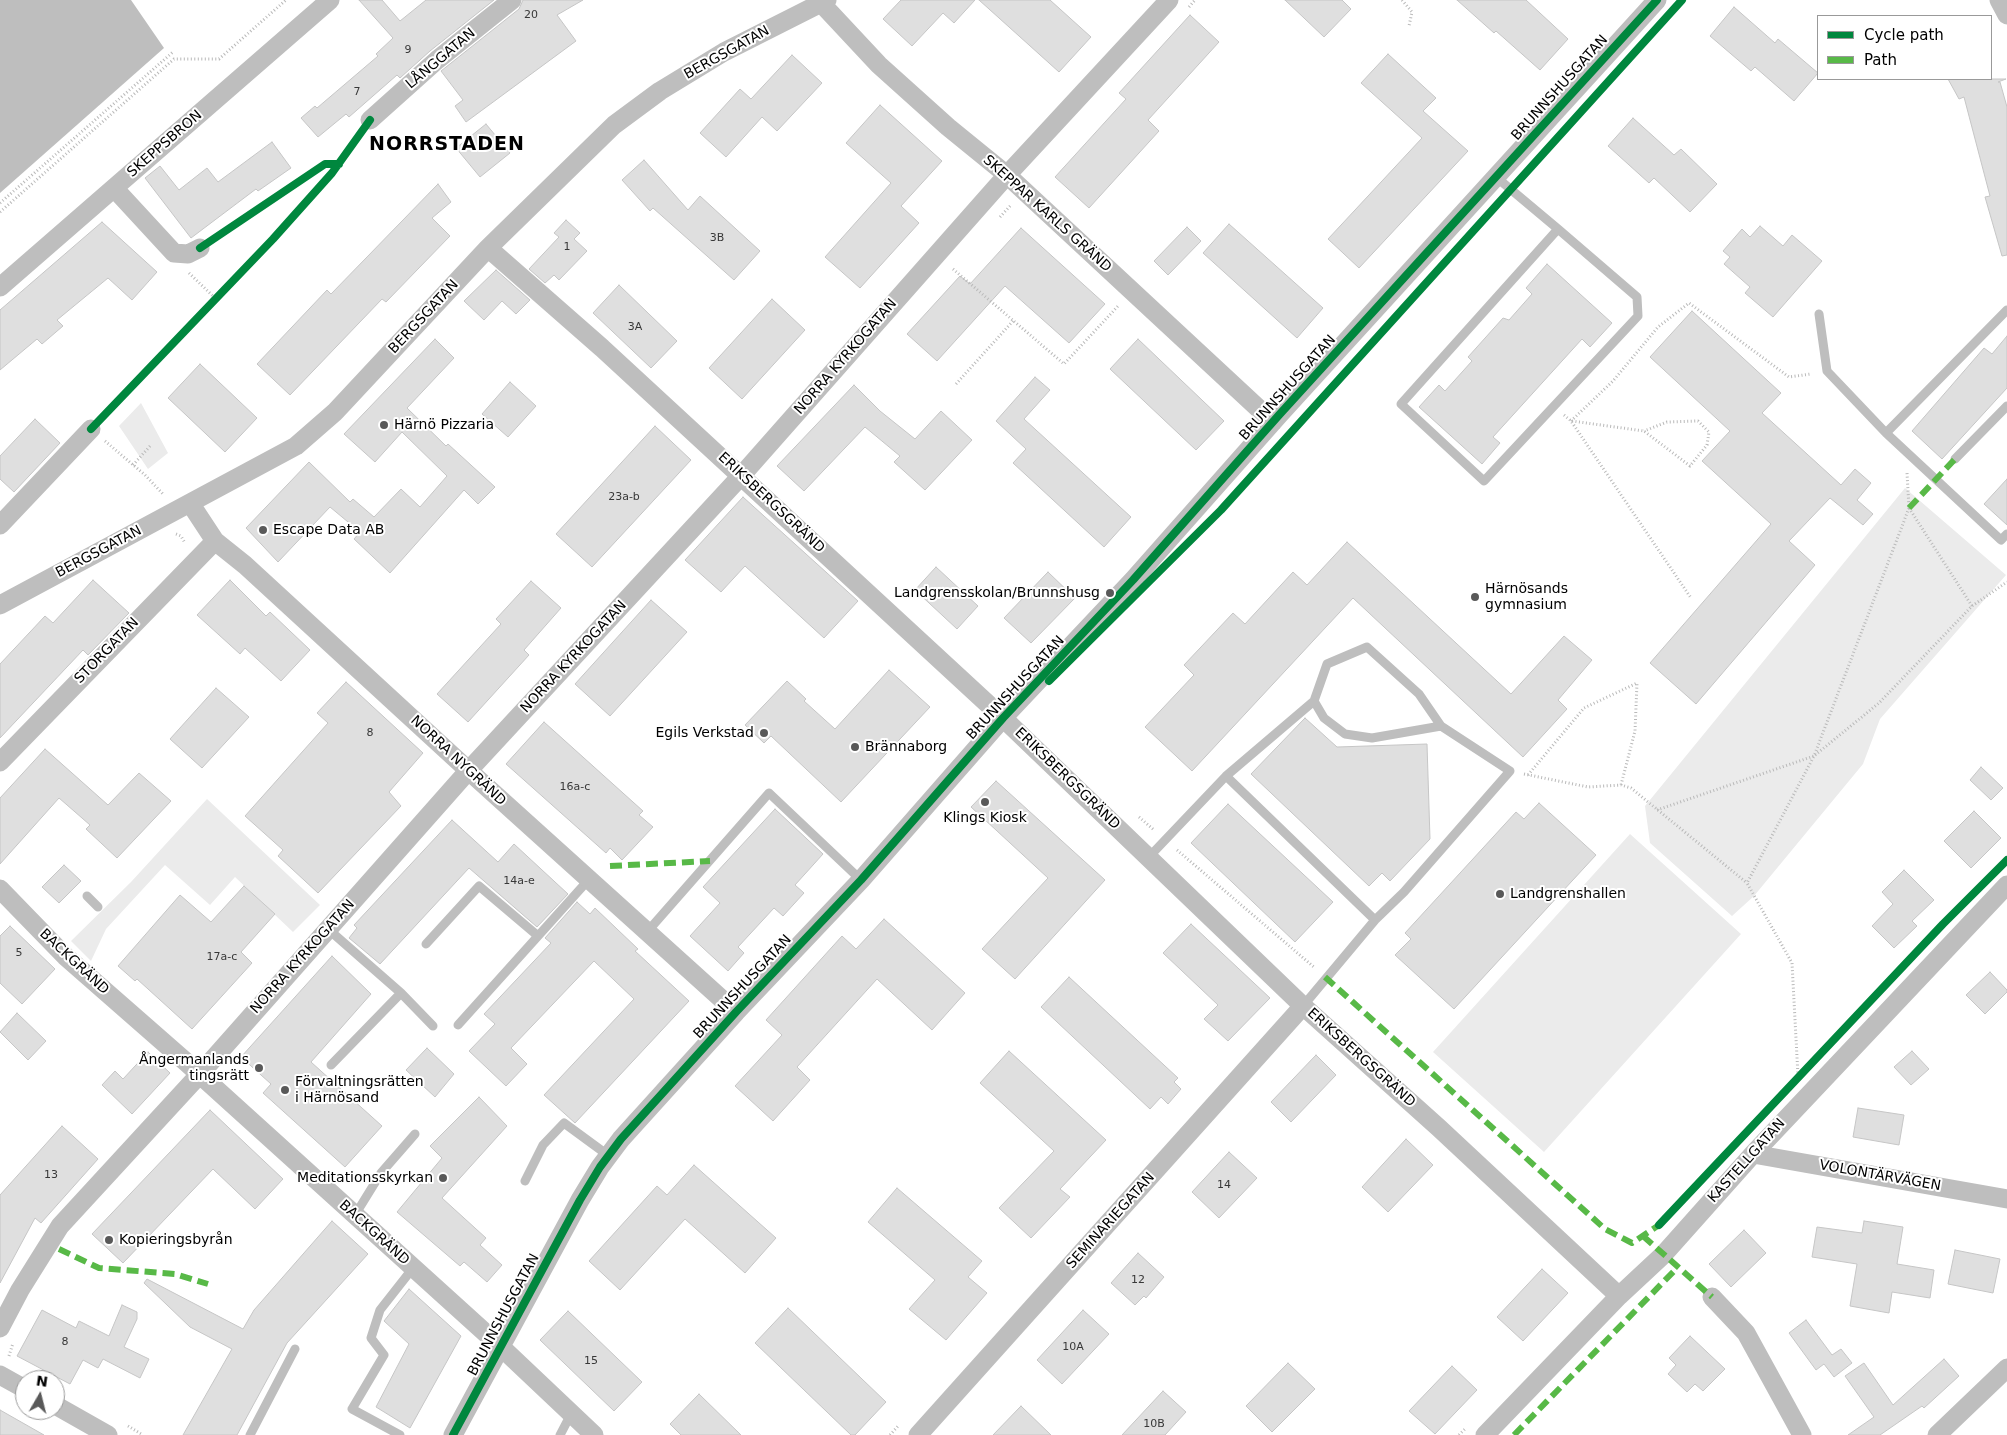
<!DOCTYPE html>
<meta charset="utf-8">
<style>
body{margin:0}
#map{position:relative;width:2007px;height:1435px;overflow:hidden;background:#fff;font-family:"DejaVu Sans",sans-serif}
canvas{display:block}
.legend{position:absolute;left:1817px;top:15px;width:175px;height:65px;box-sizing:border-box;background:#fff;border:1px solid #999;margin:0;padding:6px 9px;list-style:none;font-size:15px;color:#000}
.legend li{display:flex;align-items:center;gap:10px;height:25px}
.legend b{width:25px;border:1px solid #999}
.north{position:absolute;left:15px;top:1370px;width:50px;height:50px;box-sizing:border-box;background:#fff;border:1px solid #999;border-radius:50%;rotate:8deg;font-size:14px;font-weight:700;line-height:20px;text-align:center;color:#000}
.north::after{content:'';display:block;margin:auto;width:18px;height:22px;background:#595959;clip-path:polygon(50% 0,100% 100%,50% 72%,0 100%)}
</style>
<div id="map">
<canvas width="2007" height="1435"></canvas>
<ul class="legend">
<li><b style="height:6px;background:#00873e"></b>Cycle path</li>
<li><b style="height:6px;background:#58b947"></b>Path</li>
</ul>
<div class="north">N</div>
</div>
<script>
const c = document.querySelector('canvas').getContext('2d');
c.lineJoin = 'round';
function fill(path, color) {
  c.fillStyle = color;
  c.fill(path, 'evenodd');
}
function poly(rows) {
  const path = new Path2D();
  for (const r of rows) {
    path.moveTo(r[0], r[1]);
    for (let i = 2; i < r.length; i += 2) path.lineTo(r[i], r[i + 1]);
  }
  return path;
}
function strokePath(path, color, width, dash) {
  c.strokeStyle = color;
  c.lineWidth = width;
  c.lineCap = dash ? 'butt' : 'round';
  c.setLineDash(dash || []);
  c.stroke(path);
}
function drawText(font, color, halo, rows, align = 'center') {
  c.font = font + ' "DejaVu Sans",sans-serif';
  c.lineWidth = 4;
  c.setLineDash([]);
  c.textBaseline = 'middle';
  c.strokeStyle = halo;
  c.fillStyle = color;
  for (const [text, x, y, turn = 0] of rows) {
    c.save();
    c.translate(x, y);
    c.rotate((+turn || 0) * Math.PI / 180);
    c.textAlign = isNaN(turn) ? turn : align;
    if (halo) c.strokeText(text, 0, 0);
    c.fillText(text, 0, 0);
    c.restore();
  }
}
const green = poly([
 [141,403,168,453,148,469,119,426],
 [1905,488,2006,575,1880,719,1863,764,1754,896,1732,916,1650,843,1645,806],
 [207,799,320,905,293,932,235,877,210,905,165,865,106,929,91,961,71,941,131,882],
 [1630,834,1741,934,1544,1152,1433,1052]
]);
const water = poly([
 [0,0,131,0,164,48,0,193]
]);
const building = poly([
 [359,0,382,0,400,21,426,0,494,0,430,51,400,78,397,75,349,117,346,114,318,137,301,118,315,106,317,108,378,56,376,54,393,38,359,0],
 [523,0,583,0,557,15,576,41,466,122,455,106,463,100,441,71,519,9,523,0],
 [901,0,975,0,954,23,943,13,912,46,883,19,901,0],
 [979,0,1050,0,1091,37,1059,72,979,0],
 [1285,0,1342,0,1351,9,1324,37,1285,0],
 [1457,0,1526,0,1568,39,1540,70,1496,31,1494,33,1457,0],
 [1734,7,1775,43,1778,39,1818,73,1794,101,1755,67,1751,71,1710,36,1734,7],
 [1190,15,1219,42,1148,120,1159,131,1089,208,1055,177,1126,99,1119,93,1190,15],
 [1388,54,1436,98,1423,111,1468,151,1359,268,1328,239,1422,138,1361,83,1388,54],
 [792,55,822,83,777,131,762,117,726,157,700,133,740,89,751,99,792,55],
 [1948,79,2006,79,1998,82,2000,82,2007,107,2007,255,2002,256,1985,197,1990,196,1964,97,1959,99,1948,79],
 [880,105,942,161,901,206,919,223,860,288,825,257,891,183,846,143,880,105],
 [1633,118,1674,155,1681,149,1717,184,1690,212,1654,178,1649,183,1608,146,1633,118],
 [486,124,510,153,480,177,456,148,486,124],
 [272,142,291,168,258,191,256,189,191,238,145,178,160,166,179,190,207,168,218,182,272,142],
 [644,160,688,210,700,196,760,251,734,280,653,208,650,211,622,180,644,160],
 [438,184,451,202,432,218,450,236,386,302,382,299,290,395,257,364,327,290,331,294,438,184],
 [566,220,580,233,574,239,587,251,559,280,554,275,545,283,529,269,559,237,554,233,566,220],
 [102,222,157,272,132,300,108,278,57,320,63,326,42,344,37,339,0,370,0,310,102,222],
 [1229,224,1323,308,1297,338,1203,253,1229,224],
 [1760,226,1783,246,1792,235,1822,261,1773,317,1745,293,1750,287,1724,264,1730,257,1723,251,1742,229,1750,237,1760,226],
 [1187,227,1201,241,1168,275,1154,261,1187,227],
 [1021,228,1105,304,1069,343,1005,286,937,361,907,334,960,276,970,284,1021,228],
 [1547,264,1612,323,1590,347,1582,339,1493,437,1500,443,1482,464,1419,407,1439,385,1445,391,1472,361,1468,357,1503,318,1509,320,1532,294,1526,288,1547,264],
 [496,270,530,300,516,314,502,301,484,320,464,301,496,270],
 [619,285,677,341,651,368,593,313,619,285],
 [772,299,805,330,742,399,709,368,772,299],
 [1692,311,1781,393,1762,413,1841,485,1855,469,1871,483,1857,500,1873,514,1863,525,1830,498,1789,541,1815,565,1696,704,1650,663,1771,524,1702,461,1730,431,1650,357,1692,311],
 [2007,336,2007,388,1942,459,1912,431,1984,348,1992,354,2007,336],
 [435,339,454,358,407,408,446,446,448,444,495,487,478,504,464,490,390,573,354,539,360,532,330,507,278,562,246,528,309,462,350,502,353,499,374,517,401,489,420,507,447,476,402,432,375,462,344,434,435,339],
 [1138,339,1224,421,1196,450,1110,369,1138,339],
 [200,364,257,418,225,452,168,398,200,364],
 [1035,377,1050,390,1024,419,1131,517,1104,547,1013,463,1026,449,996,421,1035,377],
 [510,382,536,406,508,437,482,414,510,382],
 [854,385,880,411,915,439,941,411,972,440,925,490,894,462,900,456,865,427,804,491,777,466,854,385],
 [35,419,60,443,14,492,0,479,0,456,35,419],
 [655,426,691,460,592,567,556,534,655,426],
 [2007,479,2007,525,1984,504,2007,479],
 [743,497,858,601,824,638,745,566,721,592,685,560,743,497],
 [1347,542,1511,694,1564,636,1592,660,1558,700,1567,709,1523,757,1353,598,1192,771,1145,727,1194,675,1184,665,1233,613,1245,624,1293,572,1307,585,1347,542],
 [936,567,978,606,957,629,915,590,936,567],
 [1048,572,1075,598,1031,643,1004,618,1048,572],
 [93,580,129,613,88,655,83,650,0,738,0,664,45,616,53,623,93,580],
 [230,580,266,616,270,612,310,650,281,681,245,648,240,654,197,615,230,580],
 [531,581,561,608,524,650,529,655,468,722,437,694,501,624,496,619,531,581],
 [651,600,687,632,610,716,575,684,651,600],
 [889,670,930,707,841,802,771,736,764,743,745,725,787,681,806,699,804,701,835,729,889,670],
 [346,682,423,753,389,792,401,806,318,893,278,856,283,850,245,816,328,723,317,713,346,682],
 [216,688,249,717,202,768,170,739,216,688],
 [1305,718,1337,747,1427,744,1430,839,1390,881,1382,873,1369,886,1251,774,1305,718],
 [544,722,643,811,639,815,653,827,622,860,610,848,606,853,506,764,544,722],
 [45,749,108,805,139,773,171,801,117,858,86,829,90,825,59,798,0,864,0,798,45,749],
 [1981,767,2003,788,1991,800,1970,780,1981,767],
 [996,781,1105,880,1015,979,982,949,1048,878,971,807,996,781],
 [1539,803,1596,855,1454,1009,1395,955,1411,939,1405,933,1516,812,1524,819,1539,803],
 [1228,804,1333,902,1295,942,1191,843,1228,804],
 [775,809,823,854,795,885,804,893,783,916,774,908,738,947,744,953,728,971,690,936,720,903,703,887,775,809],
 [1974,811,2001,838,1971,868,1944,841,1974,811],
 [452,820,498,862,514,844,568,894,537,927,469,868,380,964,349,938,357,928,354,925,452,820],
 [64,865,81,881,59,903,42,887,64,865],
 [1904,870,1934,900,1912,921,1917,926,1894,948,1872,926,1893,904,1882,892,1904,870],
 [244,886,275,914,241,952,252,963,192,1029,137,979,135,981,118,966,180,895,211,922,244,886],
 [577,902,590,914,595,908,638,949,635,951,689,1001,575,1123,544,1095,634,999,594,961,511,1048,527,1064,506,1086,469,1051,495,1024,484,1014,551,943,545,938,577,902],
 [884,919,965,993,932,1030,877,979,797,1067,810,1080,773,1121,735,1086,782,1035,766,1020,842,936,856,949,884,919],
 [1191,924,1270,998,1228,1041,1204,1019,1218,1005,1163,953,1191,924],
 [10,926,55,969,22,1004,0,983,0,936,10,926],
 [332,956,371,994,311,1062,382,1126,345,1167,263,1093,271,1084,241,1057,332,956],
 [1990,972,2007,990,2007,992,1985,1014,1966,995,1990,972],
 [1069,977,1178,1078,1174,1082,1181,1089,1168,1104,1161,1097,1150,1109,1041,1007,1069,977],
 [17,1013,46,1041,28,1060,0,1032,17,1013],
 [427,1048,454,1074,435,1097,406,1070,427,1048],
 [1009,1051,1106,1140,1060,1189,1070,1197,1031,1238,999,1208,1054,1151,980,1083,1009,1051],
 [1912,1051,1929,1069,1911,1085,1894,1067,1912,1051],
 [148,1052,170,1073,132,1114,102,1085,115,1071,123,1079,148,1052],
 [1316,1055,1336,1075,1291,1122,1271,1102,1316,1055],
 [479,1097,507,1126,442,1198,486,1238,480,1245,502,1265,487,1282,464,1262,460,1266,397,1212,442,1158,430,1146,479,1097],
 [1858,1108,1904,1115,1899,1145,1853,1137,1858,1108],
 [210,1110,283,1179,255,1209,213,1169,123,1263,92,1234,210,1110],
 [62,1126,98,1159,41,1223,35,1218,0,1283,0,1195,62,1126],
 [1406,1139,1433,1165,1388,1212,1362,1187,1406,1139],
 [1229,1152,1257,1178,1219,1218,1192,1192,1229,1152],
 [694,1165,776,1238,745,1273,685,1219,620,1290,589,1261,657,1186,667,1195,694,1165],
 [897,1188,982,1261,968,1277,987,1293,946,1340,909,1309,935,1280,868,1222,897,1188],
 [332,1221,368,1254,287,1343,237,1435,183,1435,232,1349,190,1327,144,1283,147,1279,243,1329,254,1310,332,1221],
 [1864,1221,1903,1227,1897,1264,1934,1270,1930,1298,1892,1292,1889,1313,1850,1306,1857,1264,1812,1257,1817,1227,1862,1233,1864,1221],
 [1744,1230,1766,1253,1731,1287,1709,1264,1744,1230],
 [1955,1250,2000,1259,1993,1293,1948,1284,1955,1250],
 [1138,1253,1164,1277,1146,1298,1144,1296,1135,1305,1111,1283,1138,1253],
 [1542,1269,1568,1293,1523,1341,1497,1317,1542,1269],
 [409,1289,461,1336,410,1428,376,1407,409,1344,384,1321,409,1289],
 [122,1305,137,1312,137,1319,124,1347,149,1359,140,1378,103,1359,98,1368,83,1360,70,1384,17,1356,42,1310,76,1328,79,1321,109,1336,122,1305],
 [788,1308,886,1402,855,1435,851,1435,755,1343,788,1308],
 [1083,1310,1109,1334,1062,1384,1037,1360,1083,1310],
 [568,1311,642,1382,614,1411,540,1340,568,1311],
 [1806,1320,1832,1355,1841,1349,1852,1363,1834,1377,1824,1364,1816,1370,1789,1333,1806,1320],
 [1690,1336,1725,1369,1703,1391,1695,1384,1687,1392,1668,1374,1676,1365,1669,1358,1690,1336],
 [1944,1359,1959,1376,1924,1408,1922,1406,1880,1435,1848,1435,1874,1417,1845,1376,1864,1363,1893,1405,1944,1359],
 [1288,1363,1315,1389,1272,1432,1246,1406,1288,1363],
 [1452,1366,1477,1390,1435,1434,1409,1411,1452,1366],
 [1163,1391,1186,1412,1165,1435,1122,1435,1163,1391],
 [699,1394,741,1435,681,1435,670,1424,699,1394],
 [1021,1406,1051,1435,993,1435,1021,1406],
 [0,1410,44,1435,0,1435,0,1410]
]);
const path = poly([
 [1402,0,1412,12,1409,26],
 [1189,7,1195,0],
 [0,203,173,52],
 [0,212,174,59,219,59,286,0],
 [1000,217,1011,205],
 [953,269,1064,364,1119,305],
 [189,273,216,299],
 [956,384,1013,321],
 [1564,415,1571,421,1691,598],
 [1571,421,1613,381,1658,327,1689,303,1789,377,1811,374],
 [1572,421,1644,431,1690,466,1707,445,1709,432,1698,421,1667,422,1644,431],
 [105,441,145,475,163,494],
 [133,465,151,445],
 [1909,508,1972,606],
 [176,534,181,536,185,543],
 [1524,774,1588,787,1621,785,1631,788,1747,883],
 [1528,775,1584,708,1637,683,1635,731,1621,785],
 [1657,810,1814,756,1909,508,1907,473],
 [1139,817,1154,830],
 [1177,850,1315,968],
 [1798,1076,1792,963,1747,883,1814,756,1879,703,1972,606,2007,582],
 [9,1356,13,1343],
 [128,1426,143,1435],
 [890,1435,899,1425],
 [1459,1435,1465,1429]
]);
const service = poly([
 [1496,177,1558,229,1637,297,1638,316,1484,481,1401,404,1558,229],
 [1819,314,1827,371,1886,433,2007,310],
 [1886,433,2001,540,2007,534],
 [1955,459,2007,406],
 [1226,776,1375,920],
 [1148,858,1226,776,1314,701],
 [87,896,98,907],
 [328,929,401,993,433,1026],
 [647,932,769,793,861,880],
 [426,944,479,886,538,936],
 [1303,1006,1375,920,1404,892,1510,771,1441,726,1419,694,1367,647,1327,664,1314,701,1324,718,1345,734,1372,738,1441,726],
 [458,1025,583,886,587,878],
 [331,1065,401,993],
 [525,1181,543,1145,564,1123,609,1156],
 [355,1215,381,1173,415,1134],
 [250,1435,295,1349],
 [400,1435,352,1409,384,1355,371,1338,380,1310,413,1268],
 [560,1435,571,1414]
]);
const minor = poly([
 [1999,0,2007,15],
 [822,4,879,65,948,127,1007,175,1273,422],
 [370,120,437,60,512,0],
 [114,188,174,253,188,254,200,248],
 [488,248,602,348,1003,718,1303,1006,1439,1128,1619,1296],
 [0,287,330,0],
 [190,503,215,541,245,565,480,781,736,1012],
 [0,525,91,429],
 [0,605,296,446,335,412,488,248,614,125,660,91,724,52,827,0],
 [0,762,215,541],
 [0,889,65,956,186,1062,501,1347,594,1435],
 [1753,1154,2007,1199],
 [1712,1297,1746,1333,1802,1435],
 [0,1328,20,1290,60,1226,199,1075,469,770,741,476,1007,175,1169,0],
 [0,1375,25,1389],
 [55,1405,108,1435],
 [453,1435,580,1200,600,1167,621,1139,736,1012,861,880,1003,718,1133,580,1279,415,1657,0],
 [918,1435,1303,1006],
 [1485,1435,1619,1296,1663,1255,1753,1154,2007,885],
 [1937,1435,2007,1368]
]);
const quiet = poly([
 [1909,508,1955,459],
 [610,866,710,861],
 [1325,977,1605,1229,1632,1243,1659,1225],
 [1643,1236,1712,1297],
 [59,1249,99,1268,175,1274,208,1284],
 [1514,1435,1677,1268]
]);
const cycleway = poly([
 [200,248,325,164,339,164],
 [91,429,273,239,332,173,370,120],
 [1049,681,1221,510,1682,0],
 [1659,1225,1943,924,2007,860],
 [453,1435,580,1200,600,1167,621,1139,736,1012,861,880,1003,718,1133,580,1279,415,1657,0]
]);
const markers = [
 [384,425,5,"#595959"],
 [263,530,5,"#595959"],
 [1110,593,5,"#595959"],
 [1475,597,5,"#595959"],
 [764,733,5,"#595959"],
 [855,747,5,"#595959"],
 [985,802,5,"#595959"],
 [1500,894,5,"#595959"],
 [259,1068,5,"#595959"],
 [285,1090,5,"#595959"],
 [443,1178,5,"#595959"],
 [109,1240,5,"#595959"]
];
const numberNames = [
 ["20",531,15],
 ["9",408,50],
 ["7",357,92],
 ["3B",717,238],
 ["1",567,247],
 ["3A",635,327],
 ["23a-b",624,497],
 ["8",370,733],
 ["16a-c",575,787],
 ["14a-e",519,881],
 ["5",19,953],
 ["17a-c",222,957],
 ["13",51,1175],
 ["14",1224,1185],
 ["12",1138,1280],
 ["8",65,1342],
 ["10A",1073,1347],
 ["15",591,1361],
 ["10B",1154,1424]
];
const streetNames = [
 ["BERGSGATAN",727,53,-29],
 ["LÅNGGATAN",441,59,-40],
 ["BRUNNSHUSGATAN",1560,88,-48],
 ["SKEPPSBRON",165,144,-41],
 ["SKEPPAR KARLS GRÄND",1047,214,42],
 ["BERGSGATAN",424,317,-47],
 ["NORRA KYRKOGATAN",846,357,-49],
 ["BRUNNSHUSGATAN",1288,388,-48],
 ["ERIKSBERGSGRÄND",771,503,43],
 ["BERGSGATAN",99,552,-28],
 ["STORGATAN",107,651,-46],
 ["NORRA KYRKOGATAN",574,657,-47],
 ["BRUNNSHUSGATAN",1016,688,-47],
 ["NORRA NYGRÄND",458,761,43],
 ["ERIKSBERGSGRÄND",1067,779,44],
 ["NORRA KYRKOGATAN",303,957,-48],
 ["BACKGRÄND",74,962,43],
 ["BRUNNSHUSGATAN",743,987,-47],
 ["ERIKSBERGSGRÄND",1361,1058,42],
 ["KASTELLGATAN",1747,1161,-48],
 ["VOLONTÄRVÄGEN",1880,1176,10],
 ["SEMINARIEGATAN",1111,1221,-48],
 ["BACKGRÄND",374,1233,42],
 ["BRUNNSHUSGATAN",504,1315,-62]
];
const poiNames = [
 ["Härnö Pizzaria",394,425],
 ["Escape Data AB",273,530],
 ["Härnösands",1485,589],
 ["gymnasium",1485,605],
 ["Landgrensskolan/Brunnshusg",1100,593,"right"],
 ["Egils Verkstad",754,733,"right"],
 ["Brännaborg",865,747],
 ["Klings Kiosk",985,818,"center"],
 ["Landgrenshallen",1510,894],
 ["Ångermanlands",249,1060,"right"],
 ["tingsrätt",249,1076,"right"],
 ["Förvaltningsrätten",295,1082],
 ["i Härnösand",295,1098],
 ["Meditationsskyrkan",433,1178,"right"],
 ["Kopieringsbyrån",119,1240]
];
const districtNames = [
 ["NORRSTADEN",447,145]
];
fill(green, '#ebebeb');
fill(water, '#bebebe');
fill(building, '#dfdfdf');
strokePath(building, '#c6c6c6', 1);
strokePath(path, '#b9b9b9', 3, [1, 2.5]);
strokePath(service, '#bebebe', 9);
strokePath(minor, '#bebebe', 19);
strokePath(quiet, '#58b947', 6, [12, 6]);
strokePath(cycleway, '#00873e', 8);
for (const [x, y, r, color] of markers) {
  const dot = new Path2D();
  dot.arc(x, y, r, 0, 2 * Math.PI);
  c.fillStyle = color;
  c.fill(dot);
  strokePath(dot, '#fff', 2);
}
drawText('11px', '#383838', null, numberNames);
drawText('14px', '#000', '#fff', streetNames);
drawText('14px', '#000', '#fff', poiNames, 'left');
c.letterSpacing = '1px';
drawText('bold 19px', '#000', '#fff', districtNames);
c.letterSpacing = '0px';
</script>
